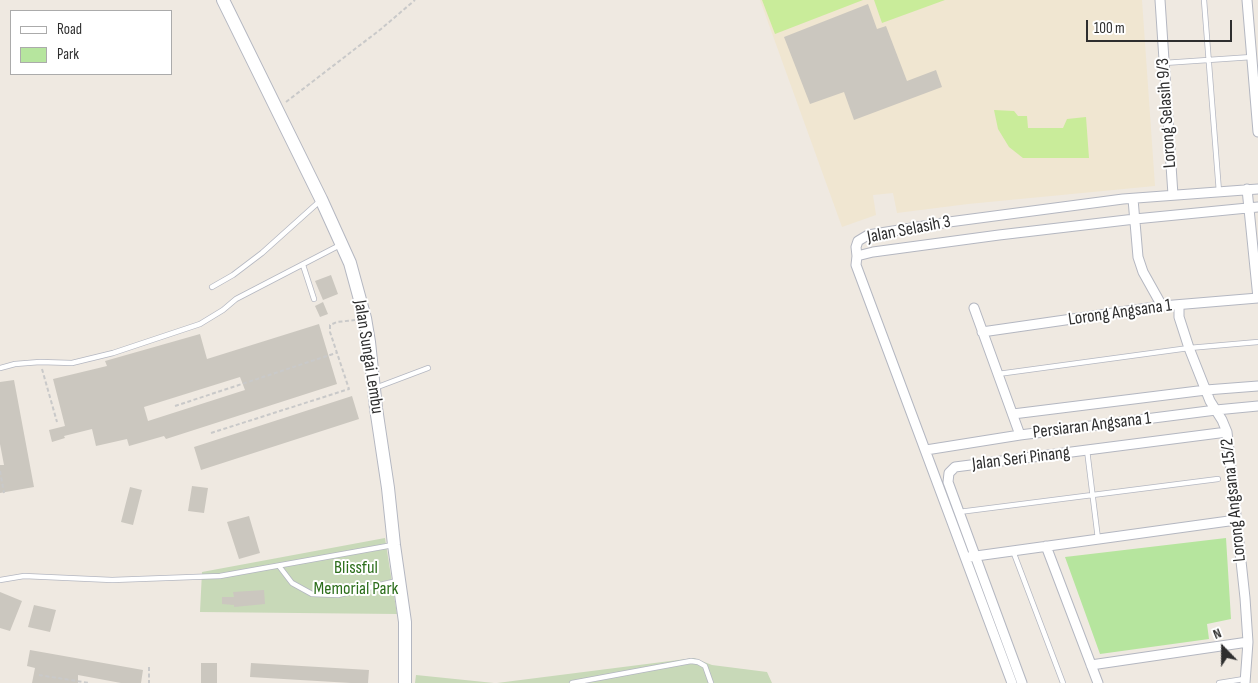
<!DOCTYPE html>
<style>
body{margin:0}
#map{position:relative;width:1258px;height:683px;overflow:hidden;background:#efe9e1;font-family:"Sofia Sans Condensed",sans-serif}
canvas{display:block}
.legend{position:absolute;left:10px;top:10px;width:162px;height:65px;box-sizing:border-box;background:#fff;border:1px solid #ababab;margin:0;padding:6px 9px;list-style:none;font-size:15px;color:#2e2e2e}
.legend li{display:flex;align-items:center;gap:10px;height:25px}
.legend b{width:25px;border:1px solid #ababab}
.north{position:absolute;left:1198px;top:623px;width:50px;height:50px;-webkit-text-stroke:4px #fff;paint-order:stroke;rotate:338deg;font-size:14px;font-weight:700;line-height:20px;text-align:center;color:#2e2e2e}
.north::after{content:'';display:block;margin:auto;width:18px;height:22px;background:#2e2e2e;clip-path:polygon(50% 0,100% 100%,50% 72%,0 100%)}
.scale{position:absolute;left:1086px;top:20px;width:146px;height:22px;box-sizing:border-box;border:2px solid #2e2e2e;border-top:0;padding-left:6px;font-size:15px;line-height:18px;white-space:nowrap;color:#2e2e2e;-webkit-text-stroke:4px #fff;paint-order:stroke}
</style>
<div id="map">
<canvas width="1258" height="683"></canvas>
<ul class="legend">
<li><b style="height:6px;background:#fff"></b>Road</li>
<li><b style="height:14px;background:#b6e59e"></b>Park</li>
</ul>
<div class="north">N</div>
<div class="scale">100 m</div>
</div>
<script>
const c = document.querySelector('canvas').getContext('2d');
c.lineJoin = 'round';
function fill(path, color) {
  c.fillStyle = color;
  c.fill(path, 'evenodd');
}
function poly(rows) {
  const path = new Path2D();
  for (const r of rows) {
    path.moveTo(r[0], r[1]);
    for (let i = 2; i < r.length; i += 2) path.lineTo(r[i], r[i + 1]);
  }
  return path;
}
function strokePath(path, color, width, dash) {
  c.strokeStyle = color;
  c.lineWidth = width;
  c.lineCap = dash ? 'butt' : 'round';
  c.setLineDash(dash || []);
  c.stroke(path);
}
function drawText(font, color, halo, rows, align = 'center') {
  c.font = font + ' "Sofia Sans Condensed",sans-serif';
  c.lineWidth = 4;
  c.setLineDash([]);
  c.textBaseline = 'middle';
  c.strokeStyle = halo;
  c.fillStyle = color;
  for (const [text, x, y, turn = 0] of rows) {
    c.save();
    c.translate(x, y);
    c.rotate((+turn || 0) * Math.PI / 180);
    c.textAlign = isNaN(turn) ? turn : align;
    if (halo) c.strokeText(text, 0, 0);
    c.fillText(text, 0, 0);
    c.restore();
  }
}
const education = poly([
 [760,0,1142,0,1155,186,968,204,897,213,893,193,873,195,876,215,842,227]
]);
const green = poly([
 [1226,538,1231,619,1207,624,1209,639,1100,654,1065,557]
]);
const cemetery = poly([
 [385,538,397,614,200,612,202,572],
 [694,658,712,665,767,672,772,683,497,683],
 [416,675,494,683,415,683]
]);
const pitch = poly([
 [762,0,863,0,775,34],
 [874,0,945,0,882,23],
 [994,110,1014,111,1018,116,1027,116,1028,128,1063,128,1067,119,1086,117,1089,158,1023,158,1009,147,998,129]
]);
const building = poly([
 [868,4,877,29,886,26,907,81,936,70,942,87,854,120,844,92,810,104,784,37],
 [331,275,338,294,323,300,315,281],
 [323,302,328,314,320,317,315,306],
 [319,324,337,384,166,439,164,436,129,446,127,439,96,446,92,429,64,436,65,438,52,442,49,430,65,426,53,379,107,366,105,361,200,334,207,359],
 [240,377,245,390,148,421,144,407],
 [14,380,34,487,0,493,0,465,4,465,0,444,0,382],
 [352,396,359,419,201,470,194,447],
 [192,486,208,488,204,513,188,511],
 [130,487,142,490,133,525,121,522],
 [249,516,260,553,239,559,227,522],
 [264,590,265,604,234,607,234,605,222,604,222,597,234,597,233,592],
 [0,592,22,601,10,631,0,628],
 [34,605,56,610,50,632,28,627],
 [30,650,143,670,141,683,121,683,78,675,78,683,32,683,35,668,27,666],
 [201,663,217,663,217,683,201,683],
 [251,663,369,670,368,683,351,683,250,677]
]);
const path = poly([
 [286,102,381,29,415,0],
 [42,369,57,422],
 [175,406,336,353],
 [211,433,349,389,330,332,330,325,337,322,355,320],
 [0,471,4,493],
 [149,667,149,683],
 [39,675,89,683]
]);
const service = poly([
 [1204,0,1219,192],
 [1164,63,1252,57],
 [303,265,314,299],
 [212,287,233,275,262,253,321,200],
 [0,368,15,364,40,362,72,363,113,353,200,324,223,310,236,299,340,245],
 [998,374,1189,348,1258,342],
 [375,388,428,368],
 [1087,450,1098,539],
 [959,512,1218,479],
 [1013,551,1063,683],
 [279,566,292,583,312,594,338,595,397,581],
 [0,580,24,576,112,580,220,576,393,545],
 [572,683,691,661,698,662,705,666,711,683],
 [1219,683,1244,679]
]);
const minor = poly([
 [1160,0,1173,195],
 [1247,0,1258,132],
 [1247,189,1258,298],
 [1133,199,1138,257,1143,272,1162,306],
 [857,256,873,252,999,235,1135,219,1258,207],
 [1179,305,1179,317,1189,348,1210,401,1222,420,1227,432,1245,598,1248,642,1245,683],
 [974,308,1020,435],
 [982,332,1162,306,1258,298],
 [1013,414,1206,390,1258,386],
 [926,450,1020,435,1216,410,1258,406],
 [1046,546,1098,683],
 [969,557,1236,520],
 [1091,665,1248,642],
 [1012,683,856,265,857,256,856,247,858,241,868,235,949,222,1123,199,1258,189],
 [1022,683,959,512,948,482,949,473,955,467,1227,432]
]);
const secondary = poly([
 [223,0,321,199,350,263,365,318,369,342,376,408,388,488,394,545,405,622,405,683]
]);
const streetNames = [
 ["Lorong Selasih 9/3",1167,113,-94],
 ["Jalan Selasih 3",909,230,-11],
 ["Lorong Angsana 1",1120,313,-8],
 ["Jalan Sungai Lembu",368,357,81],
 ["Persiaran Angsana 1",1092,426,-7],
 ["Jalan Seri Pinang",1021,459,-7],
 ["Lorong Angsana 15/2",1234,500,-96]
];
const parkNames = [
 ["Blissful",356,568],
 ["Memorial Park",356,589]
];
fill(education, '#f0e6d1');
fill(green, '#b6e59e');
fill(cemetery, '#c8d9b8');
fill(pitch, '#c9ec9a');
fill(building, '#cbc7bf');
strokePath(service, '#b4b7c1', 6);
strokePath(minor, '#b4b7c1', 11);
strokePath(secondary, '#b4b7c1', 14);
strokePath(path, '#c9c9c9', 2, [4, 2.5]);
strokePath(service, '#fff', 4.5);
strokePath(minor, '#fff', 9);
strokePath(secondary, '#fff', 12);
drawText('18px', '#2e2e2e', '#fff', streetNames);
drawText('18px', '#2c6e1b', '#fff', parkNames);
</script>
